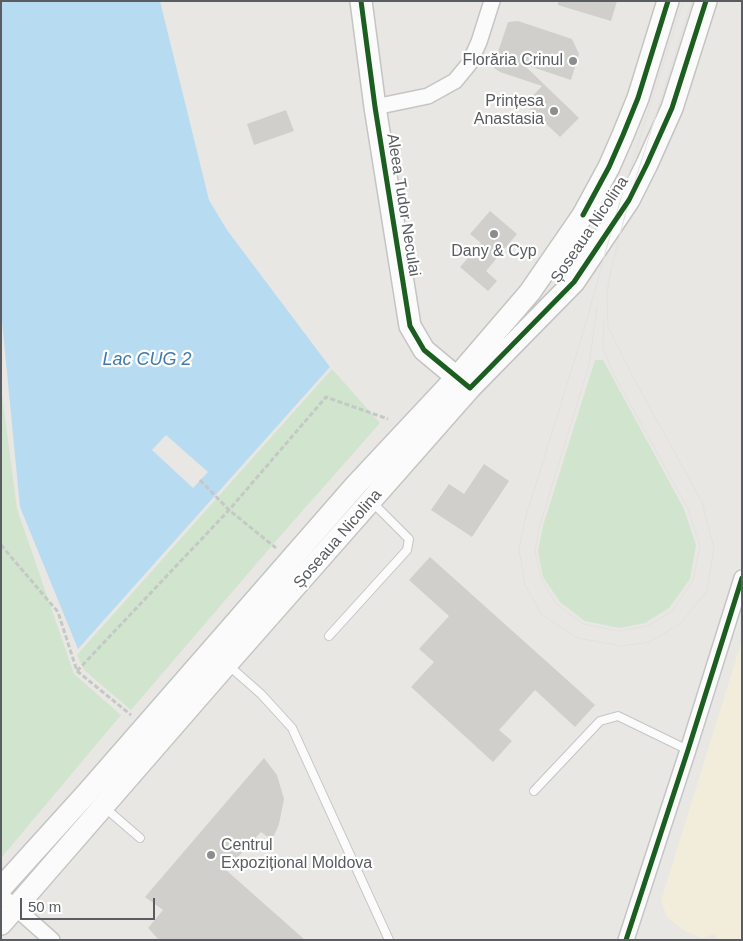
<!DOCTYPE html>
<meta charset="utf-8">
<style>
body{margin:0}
#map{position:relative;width:743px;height:941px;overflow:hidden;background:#e8e7e3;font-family:Helvetica,sans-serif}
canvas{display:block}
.frame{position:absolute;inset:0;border:2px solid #595c60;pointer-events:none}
.scale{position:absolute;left:20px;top:898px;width:135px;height:22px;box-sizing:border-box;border:2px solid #595c60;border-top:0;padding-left:6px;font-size:15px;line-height:18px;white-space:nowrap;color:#595c60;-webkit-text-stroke:4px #fff;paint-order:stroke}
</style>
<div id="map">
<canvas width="743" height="941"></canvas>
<div class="frame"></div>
<div class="scale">50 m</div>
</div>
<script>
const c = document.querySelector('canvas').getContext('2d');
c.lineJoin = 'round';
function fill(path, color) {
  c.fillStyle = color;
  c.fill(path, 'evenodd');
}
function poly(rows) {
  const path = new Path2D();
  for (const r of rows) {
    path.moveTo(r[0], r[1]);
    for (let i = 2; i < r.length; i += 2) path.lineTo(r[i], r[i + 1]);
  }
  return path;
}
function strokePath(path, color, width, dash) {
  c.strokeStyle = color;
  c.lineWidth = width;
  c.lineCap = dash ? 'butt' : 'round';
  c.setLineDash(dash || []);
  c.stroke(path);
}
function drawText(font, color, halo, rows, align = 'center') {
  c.font = font + ' Helvetica,sans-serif';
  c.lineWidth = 4.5;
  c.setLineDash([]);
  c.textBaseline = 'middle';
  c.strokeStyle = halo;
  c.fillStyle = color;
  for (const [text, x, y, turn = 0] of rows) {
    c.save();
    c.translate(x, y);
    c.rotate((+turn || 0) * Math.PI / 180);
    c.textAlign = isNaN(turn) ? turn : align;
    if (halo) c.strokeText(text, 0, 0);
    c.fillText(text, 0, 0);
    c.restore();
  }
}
const commercial = poly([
 [742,640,742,940,717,940,715,934,701,938,683,930,667,917,661,901]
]);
const green = poly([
 [595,360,603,360,684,509,696,545,690,579,669,608,645,623,619,628,585,621,560,602,543,577,538,551,543,526],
 [332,369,380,423,275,542,131,710,84,670,77,655],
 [1,387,17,509,74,674,121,715,1,858]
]);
const water = poly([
 [1,1,160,1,209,200,227,230,330,367,78,649,20,507,1,311]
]);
const pier = poly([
 [166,435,208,472,193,488,152,450]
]);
const building = poly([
 [558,1,617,1,611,21,558,5],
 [518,21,572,39,579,54,571,80,523,64,579,118,560,137,525,104,542,86,500,72,493,67,508,22],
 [286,110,294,131,254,145,247,124],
 [490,211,517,234,486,271,497,281,488,291,460,267,481,243,470,234],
 [484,464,509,481,472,537,431,510,449,484,464,494],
 [430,557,595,705,575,727,535,690,499,730,512,741,493,762,411,687,434,662,419,649,449,616,409,580],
 [264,758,277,775,284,799,279,824,272,840,261,832,226,870,305,940,159,940,148,928,163,910,145,897]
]);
const path = poly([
 [200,480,229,510,276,548],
 [1,545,58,612,77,671,131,715],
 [77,671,229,510,326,397,388,419]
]);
const lane = poly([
 [329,636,407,550,409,539,371,501],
 [228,665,261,694,292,728,389,940],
 [534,791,600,721,618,716,688,750],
 [104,807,140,838]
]);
const street = poly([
 [375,107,428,96,455,81,469,64,479,42,492,1],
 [1,895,52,940],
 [626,940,688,750,742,578]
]);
const secondary = poly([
 [361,1,375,107,410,326,424,350,467,386],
 [1,888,87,793,355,486,457,377,530,292,583,215,609,167,623,135,638,98,668,1],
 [1,924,227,664,470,388,574,282,629,200,647,164,672,108,706,1]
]);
const tram = poly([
 [683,1,614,221,586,323,526,516,519,549,525,585,542,615,578,638,621,646,650,642,681,623,707,591,714,549,702,502,633,377,608,327,607,294,609,279,617,246,629,200,692,1],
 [597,307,589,365,540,525,535,551,541,578,556,604,583,624,619,631,647,626,672,611,693,580,700,546,688,509,612,371,603,348,604,321]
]);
const cycleway = poly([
 [361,1,375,107,410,326,424,350,470,388,574,282,629,200,647,164,672,108,706,1],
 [583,215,609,167,623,135,638,98,668,1],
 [626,940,688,750,742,578]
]);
const markers = [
 [573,61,5,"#8b8d8e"],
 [554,111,5,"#8b8d8e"],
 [494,234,5,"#8b8d8e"],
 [211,855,5,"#8b8d8e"]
];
const poiNames = [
 ["Florăria Crinul",563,61],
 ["Prințesa",544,102],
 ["Anastasia",544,120],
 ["Dany & Cyp",494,252,"center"],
 ["Centrul",221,846,"left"],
 ["Expozițional Moldova",221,864,"left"]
];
const streetNames = [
 ["Aleea Tudor Neculai",403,205,81],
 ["Șoseaua Nicolina",590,230,-56],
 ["Șoseaua Nicolina",338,539,-49]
];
const waterNames = [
 ["Lac CUG 2",147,360]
];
fill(commercial, '#f2ecdb');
fill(green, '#d1e4ce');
fill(water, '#b7dcf2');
fill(pier, '#e8e7e3');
fill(building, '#d0cfcc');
strokePath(lane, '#c5c5c5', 10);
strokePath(street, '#c5c5c5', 18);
strokePath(secondary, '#c4c4c3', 24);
strokePath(path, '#c4c9c5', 3, [5, 2.5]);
strokePath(lane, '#fcfbfb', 8);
strokePath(street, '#fcfbfb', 15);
strokePath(secondary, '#fcfbfb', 21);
strokePath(tram, '#e1e1e0', 1);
strokePath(cycleway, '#1b5e20', 5);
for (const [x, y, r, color] of markers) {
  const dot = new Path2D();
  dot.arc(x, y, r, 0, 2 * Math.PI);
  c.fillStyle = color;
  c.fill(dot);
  strokePath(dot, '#fff', 2);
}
drawText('16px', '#595c60', '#fff', poiNames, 'right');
drawText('16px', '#595c60', '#fff', streetNames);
drawText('italic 18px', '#4279a8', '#fff', waterNames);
</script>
